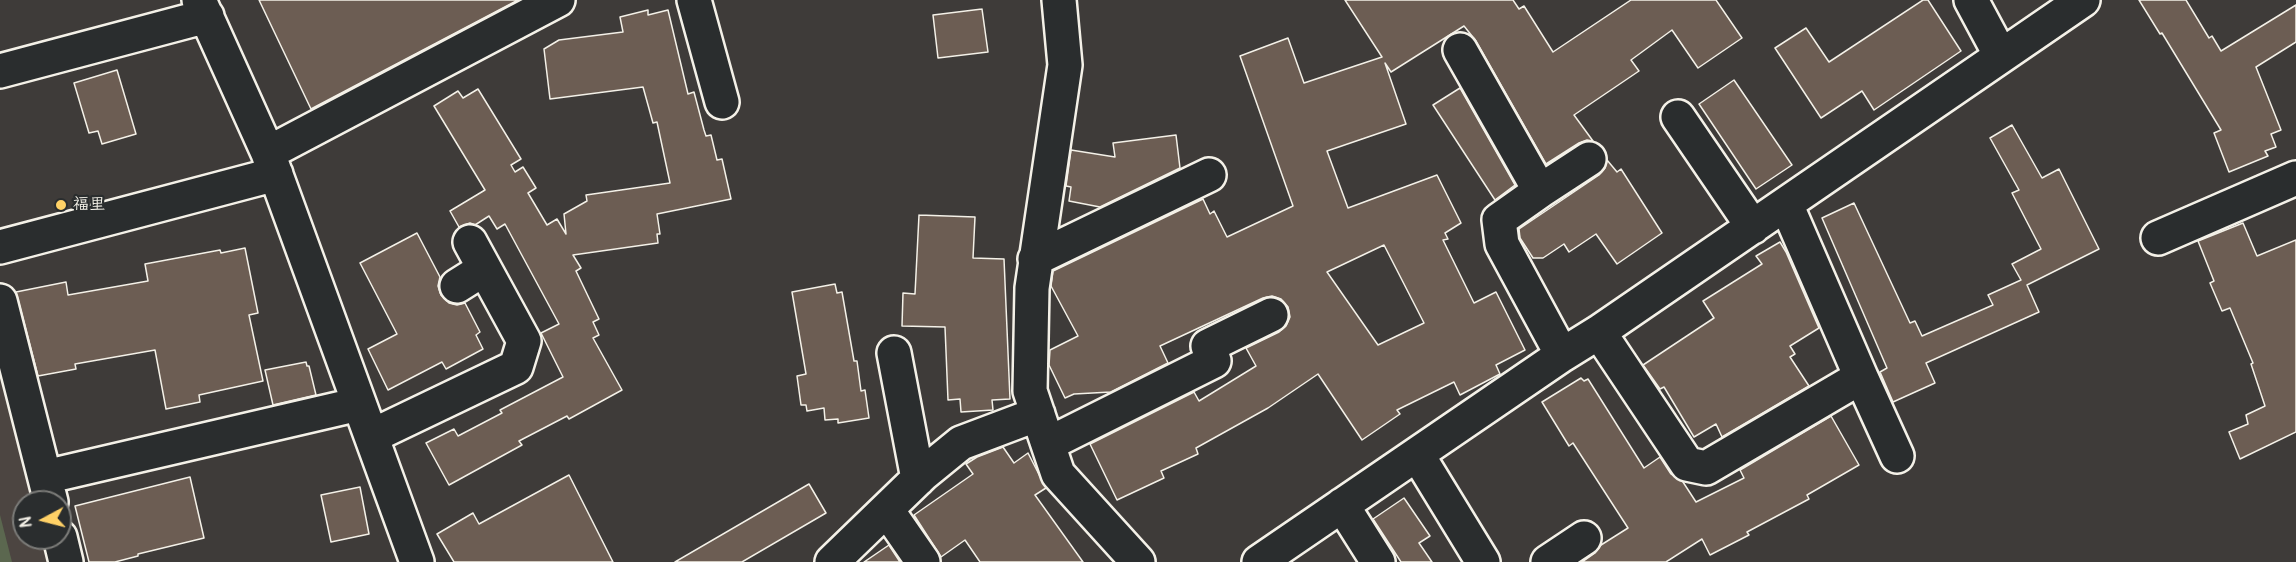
<!DOCTYPE html>
<meta charset="utf-8">
<style>
body{margin:0}
#map{position:relative;width:2296px;height:562px;overflow:hidden;background:#3e3b39;font-family:Pangolin,sans-serif}
canvas{display:block}
.north{position:absolute;left:12px;top:490px;width:60px;height:60px;box-sizing:border-box;background:#2a2d2e;border:2px solid #7b7b78;border-radius:50%;rotate:263deg;font-size:16px;font-weight:700;line-height:24px;text-align:center;color:#f4f1e8}
.north::after{content:'';display:block;margin:auto;width:21px;height:27px;background:#ffd166;clip-path:polygon(50% 0,100% 100%,50% 72%,0 100%)}
</style>
<div id="map">
<canvas width="2296" height="562"></canvas>
<div class="north">N</div>
</div>
<script>
const c = document.querySelector('canvas').getContext('2d');
c.lineJoin = 'round';
function fill(path, color) {
  c.fillStyle = color;
  c.fill(path, 'evenodd');
}
function poly(rows) {
  const path = new Path2D();
  for (const r of rows) {
    path.moveTo(r[0], r[1]);
    for (let i = 2; i < r.length; i += 2) path.lineTo(r[i], r[i + 1]);
  }
  return path;
}
function strokePath(path, color, width, dash) {
  c.strokeStyle = color;
  c.lineWidth = width;
  c.lineCap = dash ? 'butt' : 'round';
  c.setLineDash(dash || []);
  c.stroke(path);
}
function drawText(font, color, halo, rows, align = 'center') {
  c.font = font + ' Pangolin,"Klee One",sans-serif';
  c.lineWidth = 4.5;
  c.setLineDash([]);
  c.textBaseline = 'middle';
  c.strokeStyle = halo;
  c.fillStyle = color;
  for (const [text, x, y, turn = 0] of rows) {
    c.save();
    c.translate(x, y);
    c.rotate((+turn || 0) * Math.PI / 180);
    c.textAlign = isNaN(turn) ? turn : align;
    if (halo) c.strokeText(text, 0, 0);
    c.fillText(text, 0, 0);
    c.restore();
  }
}
const built = poly([
 [0,337,42,502,24,502,24,538,51,538,57,562,0,562]
]);
const green = poly([
 [0,515,12,562,0,562]
]);
const building = poly([
 [259,0,518,0,311,109,259,0],
 [1345,0,1513,0,1519,9,1524,6,1553,52,1631,0,1716,0,1742,38,1698,68,1672,30,1631,60,1639,71,1574,115,1593,141,1587,140,1579,143,1546,164,1476,41,1464,26,1391,72,1385,63,1406,124,1327,151,1348,208,1437,175,1461,223,1445,233,1448,239,1443,240,1474,303,1496,292,1525,350,1496,365,1500,374,1460,395,1454,382,1397,410,1400,414,1362,440,1318,374,1268,408,1196,448,1198,454,1161,471,1164,478,1117,500,1090,444,1194,392,1199,401,1256,366,1246,348,1279,332,1286,326,1290,317,1288,307,1281,299,1272,296,1263,298,1160,346,1168,363,1111,392,1074,394,1065,398,1049,365,1050,350,1078,336,1051,286,1053,271,1203,199,1210,214,1214,211,1227,237,1293,206,1240,56,1288,38,1304,83,1382,57,1345,0],
 [1384,245,1424,323,1378,345,1327,272,1384,245],
 [1923,0,1928,0,1961,51,1874,110,1862,91,1821,118,1775,48,1806,28,1829,62,1923,0],
 [2139,0,2186,0,2209,38,2212,36,2221,51,2296,5,2296,42,2256,67,2281,130,2271,134,2276,147,2265,151,2268,156,2229,172,2214,133,2221,130,2162,33,2160,34,2139,0],
 [982,9,988,52,938,58,933,15,982,9],
 [648,10,648,15,668,10,688,94,694,92,704,130,706,136,711,135,717,160,722,159,731,199,657,214,660,234,657,234,658,243,573,255,581,268,576,271,599,319,593,322,599,335,593,338,622,390,569,419,567,416,519,441,522,445,449,485,426,443,454,429,458,436,502,413,500,410,563,377,541,333,559,324,505,224,497,229,489,216,475,225,470,223,459,227,450,211,485,190,434,106,458,91,463,98,478,89,521,159,511,165,515,172,523,167,536,188,528,193,547,225,557,219,566,234,564,214,587,201,586,195,670,183,657,122,653,123,643,87,550,99,544,49,559,40,623,32,620,17,648,10],
 [117,70,136,134,102,144,98,131,89,133,74,83,117,70],
 [1734,80,1792,165,1756,189,1699,104,1734,80],
 [1460,88,1515,185,1495,200,1433,105,1460,88],
 [2012,125,2042,178,2059,169,2099,249,2027,285,2039,312,1926,363,1935,383,1893,402,1880,372,1887,368,1822,218,1854,203,1910,323,1915,321,1922,336,1993,305,1988,295,2021,280,2012,264,2041,249,2012,193,2019,190,1990,138,2012,125],
 [1176,135,1180,168,1100,207,1069,201,1071,187,1066,186,1071,150,1115,157,1113,143,1176,135],
 [1607,160,1617,172,1621,169,1662,233,1617,264,1596,234,1569,252,1564,244,1543,258,1533,258,1520,238,1519,229,1599,175,1605,168,1607,160],
 [919,215,975,217,973,258,1004,259,1010,399,992,400,993,410,961,412,960,399,948,400,945,327,902,326,903,293,915,294,919,215],
 [2243,223,2257,256,2296,240,2296,432,2240,459,2229,432,2248,424,2246,415,2265,406,2251,364,2253,363,2230,308,2222,311,2210,283,2214,281,2198,241,2243,223],
 [417,233,440,277,438,286,441,295,449,303,457,305,465,303,480,332,476,335,483,349,446,369,442,362,388,390,368,349,397,334,360,263,417,233],
 [1780,242,1786,252,1819,328,1790,346,1795,354,1790,357,1809,386,1722,437,1716,424,1694,437,1664,387,1660,389,1643,365,1714,318,1703,301,1762,264,1756,256,1780,242],
 [245,248,258,313,249,315,263,381,199,395,200,402,166,409,155,350,75,364,76,369,38,376,16,292,66,282,68,295,148,281,145,264,220,250,221,253,245,248],
 [835,284,837,293,842,292,854,361,857,361,861,391,865,390,869,418,838,423,838,419,825,420,824,408,807,411,806,405,801,405,797,376,806,374,792,292,835,284],
 [306,362,307,366,309,366,316,395,273,405,265,370,306,362],
 [1581,378,1584,381,1588,379,1644,468,1660,457,1671,474,1683,482,1696,502,1744,478,1740,470,1831,416,1859,465,1807,495,1809,499,1747,532,1749,535,1710,555,1702,539,1666,562,1582,562,1595,553,1601,545,1628,528,1573,443,1569,446,1542,402,1581,378],
 [1003,447,1014,463,1028,453,1046,488,1035,495,1083,562,980,562,965,540,941,557,914,515,973,474,966,464,977,457,1003,447],
 [569,475,613,562,454,562,437,534,473,513,479,524,569,475],
 [190,477,204,538,138,554,138,556,115,562,89,562,75,506,190,477],
 [809,484,826,513,742,562,675,562,809,484],
 [360,487,369,534,331,542,321,495,360,487],
 [1404,498,1430,536,1419,543,1432,562,1401,562,1373,519,1404,498],
 [889,545,900,562,864,562,889,545]
]);
const minor = poly([
 [199,0,268,153,417,562],
 [694,0,722,102],
 [1059,0,1065,65,1032,288,1030,391,1058,474,1138,562],
 [1971,0,2001,56],
 [1460,50,1540,191,1499,220,1502,244,1562,355],
 [0,71,207,16],
 [1678,117,1753,227],
 [268,153,558,0],
 [1540,191,1589,159],
 [2158,238,2296,178],
 [0,247,276,174],
 [1035,259,1209,175],
 [457,286,484,269],
 [0,301,51,502],
 [1599,332,1687,464,1706,468,1861,377,1786,204],
 [894,353,918,479],
 [1861,377,1897,456],
 [372,436,516,367,524,341,470,242],
 [1048,444,1214,361,1208,346,1271,315],
 [1417,454,1483,562],
 [45,477,359,404],
 [1342,505,1378,562],
 [887,510,923,562],
 [60,537,66,562],
 [832,562,923,474,961,443,1038,414],
 [1259,562,1562,355,1599,332,2083,0],
 [1548,562,1584,538]
]);
const markers = [
 [61,205,6,"#ffd166"]
];
const poiNames = [
 ["福里",73,205]
];
fill(built, '#4c4541');
fill(green, '#5b674f');
fill(building, '#6c5d53');
strokePath(building, '#f4f1e8', 1.5);
strokePath(minor, '#f4f1e8', 38);
strokePath(minor, '#2a2d2e', 33);
for (const [x, y, r, color] of markers) {
  const dot = new Path2D();
  dot.arc(x, y, r, 0, 2 * Math.PI);
  c.fillStyle = color;
  c.fill(dot);
  strokePath(dot, '#2a2d2e', 2);
}
drawText('bold 16px', '#f4f1e8', '#2a2d2e', poiNames, 'left');
</script>
